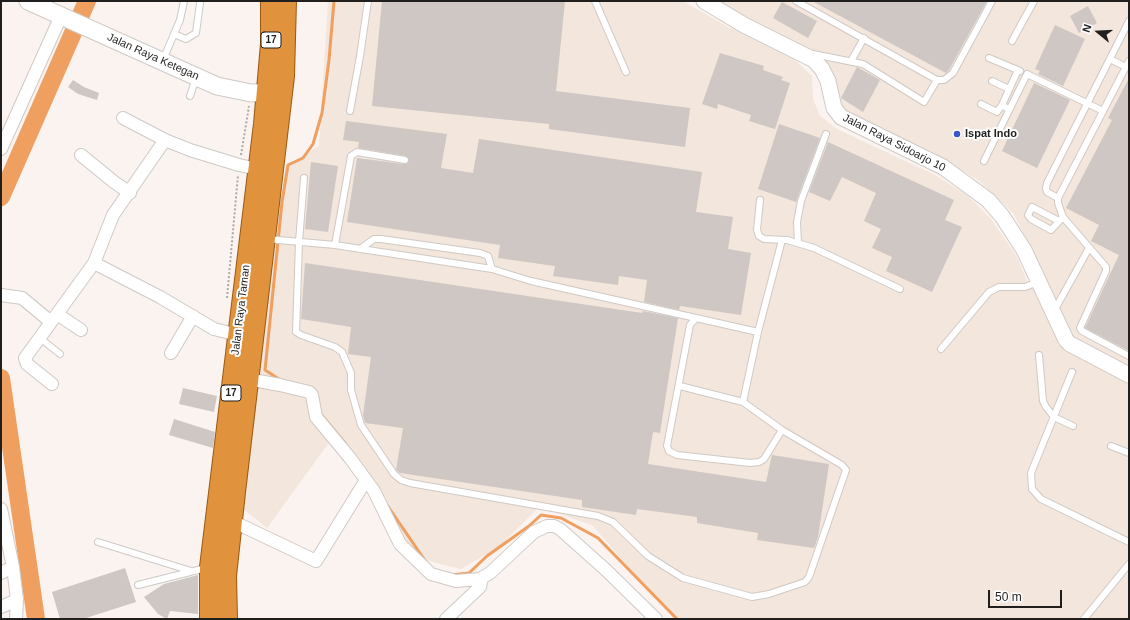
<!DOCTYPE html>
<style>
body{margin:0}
#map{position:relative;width:1130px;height:620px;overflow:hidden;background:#faf3ef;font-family:Helvetica,sans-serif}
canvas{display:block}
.frame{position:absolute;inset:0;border:2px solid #211f1d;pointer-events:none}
.north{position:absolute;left:1078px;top:12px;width:40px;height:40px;-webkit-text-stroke:3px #fff;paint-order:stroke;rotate:288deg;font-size:11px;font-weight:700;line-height:16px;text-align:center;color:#211f1d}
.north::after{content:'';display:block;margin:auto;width:14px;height:18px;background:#211f1d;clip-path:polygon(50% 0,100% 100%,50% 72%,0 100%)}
.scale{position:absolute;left:988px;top:590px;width:74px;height:18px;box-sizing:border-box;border:2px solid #211f1d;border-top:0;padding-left:5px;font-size:12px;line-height:14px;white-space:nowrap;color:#211f1d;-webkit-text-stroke:3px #fff;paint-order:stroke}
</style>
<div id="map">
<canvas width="1130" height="620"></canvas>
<div class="frame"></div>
<div class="north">N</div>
<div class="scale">50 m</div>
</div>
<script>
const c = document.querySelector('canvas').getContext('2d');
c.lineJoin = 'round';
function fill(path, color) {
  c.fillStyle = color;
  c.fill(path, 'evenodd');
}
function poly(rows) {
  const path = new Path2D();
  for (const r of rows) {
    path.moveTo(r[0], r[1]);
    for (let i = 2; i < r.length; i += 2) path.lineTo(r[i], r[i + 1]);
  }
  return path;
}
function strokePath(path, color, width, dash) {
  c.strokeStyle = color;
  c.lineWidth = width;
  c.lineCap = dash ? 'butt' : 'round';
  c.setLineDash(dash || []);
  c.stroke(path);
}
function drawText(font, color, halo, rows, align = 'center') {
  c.font = font + ' Helvetica,sans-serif';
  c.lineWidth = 4;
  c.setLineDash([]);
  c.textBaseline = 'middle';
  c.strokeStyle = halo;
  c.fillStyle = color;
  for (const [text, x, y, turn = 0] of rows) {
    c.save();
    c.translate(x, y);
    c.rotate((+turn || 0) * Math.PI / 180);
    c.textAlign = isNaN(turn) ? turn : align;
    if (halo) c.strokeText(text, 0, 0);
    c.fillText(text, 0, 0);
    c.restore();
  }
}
const built = poly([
 [328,1,683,1,728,27,767,43,793,58,812,76,813,99,820,116,837,129,935,175,967,195,991,219,1017,257,1029,286,1044,273,1013,213,979,181,933,152,841,111,822,59,716,1,1129,1,1129,619,674,619,592,525,539,507,499,547,461,569,413,557,333,437,267,528,242,508,285,168,319,146]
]);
const stream = poly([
 [282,381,265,370,282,202,288,165,303,158,313,144,322,113,329,60,334,1],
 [319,412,345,443],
 [387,505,426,562],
 [451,575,469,573,487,556,529,526,541,515,561,518,598,538,677,619]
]);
const river = poly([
 [1,197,87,1],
 [1,378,36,619]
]);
const building = poly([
 [382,1,565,1,556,91,690,108,685,147,549,129,549,124,372,106],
 [812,1,987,1,949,70,946,73],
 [782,2,817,21,808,38,773,18],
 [1088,6,1097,23,1079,33,1070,16],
 [1055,25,1085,39,1063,86,1038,74,1040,71,1035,69],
 [720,53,764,66,763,70,783,77,781,80,790,83,775,129,749,121,751,115,718,104,717,109,702,104],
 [857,67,880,80,863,112,841,98],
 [1129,78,1129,351,1085,328,1119,255,1091,241,1099,225,1066,208,1112,120,1108,118],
 [73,80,84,87,99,93,97,100,78,94,68,87],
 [1034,83,1070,100,1037,168,1002,151],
 [346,121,447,134,441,168,473,173,479,139,702,172,696,212,733,217,728,249,751,253,741,315,680,306,679,310,644,302,647,280,619,276,618,285,553,276,555,266,498,258,500,245,347,222,357,158,404,164,408,163,409,160,406,156,358,148,359,142,343,140],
 [779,124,820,138,796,202,758,189],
 [828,142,954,200,945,220,962,227,932,292,886,271,892,257,872,248,881,229,864,221,876,193,842,177,830,201,809,192],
 [311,162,338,166,328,232,305,229],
 [305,263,642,313,643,311,678,318,660,433,653,432,648,464,766,482,772,455,829,464,818,537,814,548,757,540,758,533,697,523,697,517,637,509,636,515,582,507,582,500,400,473,396,470,403,428,365,423,363,415,371,357,348,354,351,327,301,319],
 [183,388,217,396,214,412,179,404],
 [174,419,215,432,213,448,169,435],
 [125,568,136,602,83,619,60,619,52,592],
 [198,575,198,614,170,611,167,619,158,614,144,597,164,584]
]);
const path = poly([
 [241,155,249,106],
 [227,298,238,175]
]);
const service = poly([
 [595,1,626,72],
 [796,1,937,80],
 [174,34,186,39,196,33,200,3],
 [1012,41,1034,1],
 [813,54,863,64,924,102,937,80,944,80,953,73,992,1],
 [989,58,1020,71],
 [1110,59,1126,67],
 [163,60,180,20,184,1],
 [851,61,864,38],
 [1129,61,1058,198,1058,203,1063,217,1106,267,1106,271,1080,328,1082,331,1129,356],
 [992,81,1009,89],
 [190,96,196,78],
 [981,104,997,112,1002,105],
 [1008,109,1002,105,1018,70],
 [350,111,360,56,368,1],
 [984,161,1027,74,1103,111],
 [304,178,299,242,296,332,301,335,335,347,342,352,351,373,351,390,361,425,394,474,401,480,410,483,598,516,613,522,648,556,683,578,752,597,769,594,805,582,809,577,846,470,842,465,782,430,743,402,680,386],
 [1058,198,1047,192,1046,188,1047,183,1129,21],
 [760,200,757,230,759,236,764,239,787,240,814,248,900,289],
 [1059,221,1032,207,1028,215,1031,219,1051,230,1063,217],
 [267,239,335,245,492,269,531,281,696,318],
 [798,243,797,222,801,201,826,134],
 [335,245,351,156,357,152,405,160],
 [360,249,374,239,381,239,480,253,488,256,492,269],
 [1054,311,1089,248],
 [758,332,696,318,690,325,667,446,669,451,677,455,750,463,759,462,764,459,782,430],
 [40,338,60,354],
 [941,349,989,292,999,287,1025,287,1038,282],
 [1039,355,1043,401,1046,407,1054,417,1073,426],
 [1072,372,1031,473,1032,489,1041,499,1129,542],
 [743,402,758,332,782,240],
 [1111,446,1129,453],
 [98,542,191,571],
 [138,585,206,568],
 [1084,619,1129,564]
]);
const minor = poly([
 [123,118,165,140,190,150,239,165,258,169],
 [1,149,61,16],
 [81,155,114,182,130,193],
 [94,263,160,297,214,329,238,335],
 [1,295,22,298,51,322],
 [57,314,81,330],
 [171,353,193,316],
 [248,379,280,385,309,392,312,395,316,417,350,458,374,491,400,544,431,574,456,581,480,579,490,573,534,532,547,526,554,526,560,529,606,570,656,619],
 [52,384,27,364,25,358,94,263,113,215,165,140],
 [1,509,13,567,17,600,16,619],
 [232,521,316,561,366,480],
 [1,573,13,567],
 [1,607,17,600],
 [446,619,480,587,481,582,480,579]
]);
const tertiary = poly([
 [704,1,744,25,814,60,822,69,828,81,834,108,841,117,943,167,988,200,1002,216,1024,250,1066,340,1070,344,1129,375]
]);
const secondary = poly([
 [28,1,217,86,251,93,280,92]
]);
const trunk = poly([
 [210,619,210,567,264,124,271,44,271,1],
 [227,619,226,576,235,492,284,76,286,1]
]);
const markers = [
 [957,134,4,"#3756c7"]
];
const shields = [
 [271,40,20],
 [231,393,20]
];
const shieldNames = [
 ["17",271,40],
 ["17",231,393]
];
const streetNames = [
 ["Jalan Raya Ketegan",153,57,24],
 ["Jalan Raya Sidoarjo 10",894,143,27],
 ["Jalan Raya Taman",241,310,-83]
];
const poiNames = [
 ["Ispat Indo",965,134]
];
fill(built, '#f3e6dc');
strokePath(stream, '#ef9f60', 3);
strokePath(river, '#ef9f60', 18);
fill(building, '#cec7c3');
strokePath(service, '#cfc9c4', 8);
strokePath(minor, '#cfc9c4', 14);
strokePath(tertiary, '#cfc9c4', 17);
strokePath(secondary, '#cfc9c4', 19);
strokePath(trunk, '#995811', 22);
strokePath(path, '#aea9a6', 2, [2, 2]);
strokePath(service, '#fff', 6);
strokePath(minor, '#fff', 12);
strokePath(tertiary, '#fff', 15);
strokePath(secondary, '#fff', 17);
strokePath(trunk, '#e0923c', 20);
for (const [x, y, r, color] of markers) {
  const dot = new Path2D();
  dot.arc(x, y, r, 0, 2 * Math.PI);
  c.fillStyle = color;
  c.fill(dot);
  strokePath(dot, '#fff', 1.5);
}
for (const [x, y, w] of shields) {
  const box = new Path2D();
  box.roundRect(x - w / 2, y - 8, w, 16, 3);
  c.fillStyle = '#fff';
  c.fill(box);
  strokePath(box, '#211f1d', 1);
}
drawText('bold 10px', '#211f1d', null, shieldNames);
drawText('11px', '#211f1d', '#fff', streetNames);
drawText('bold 11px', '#211f1d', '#fff', poiNames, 'left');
</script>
